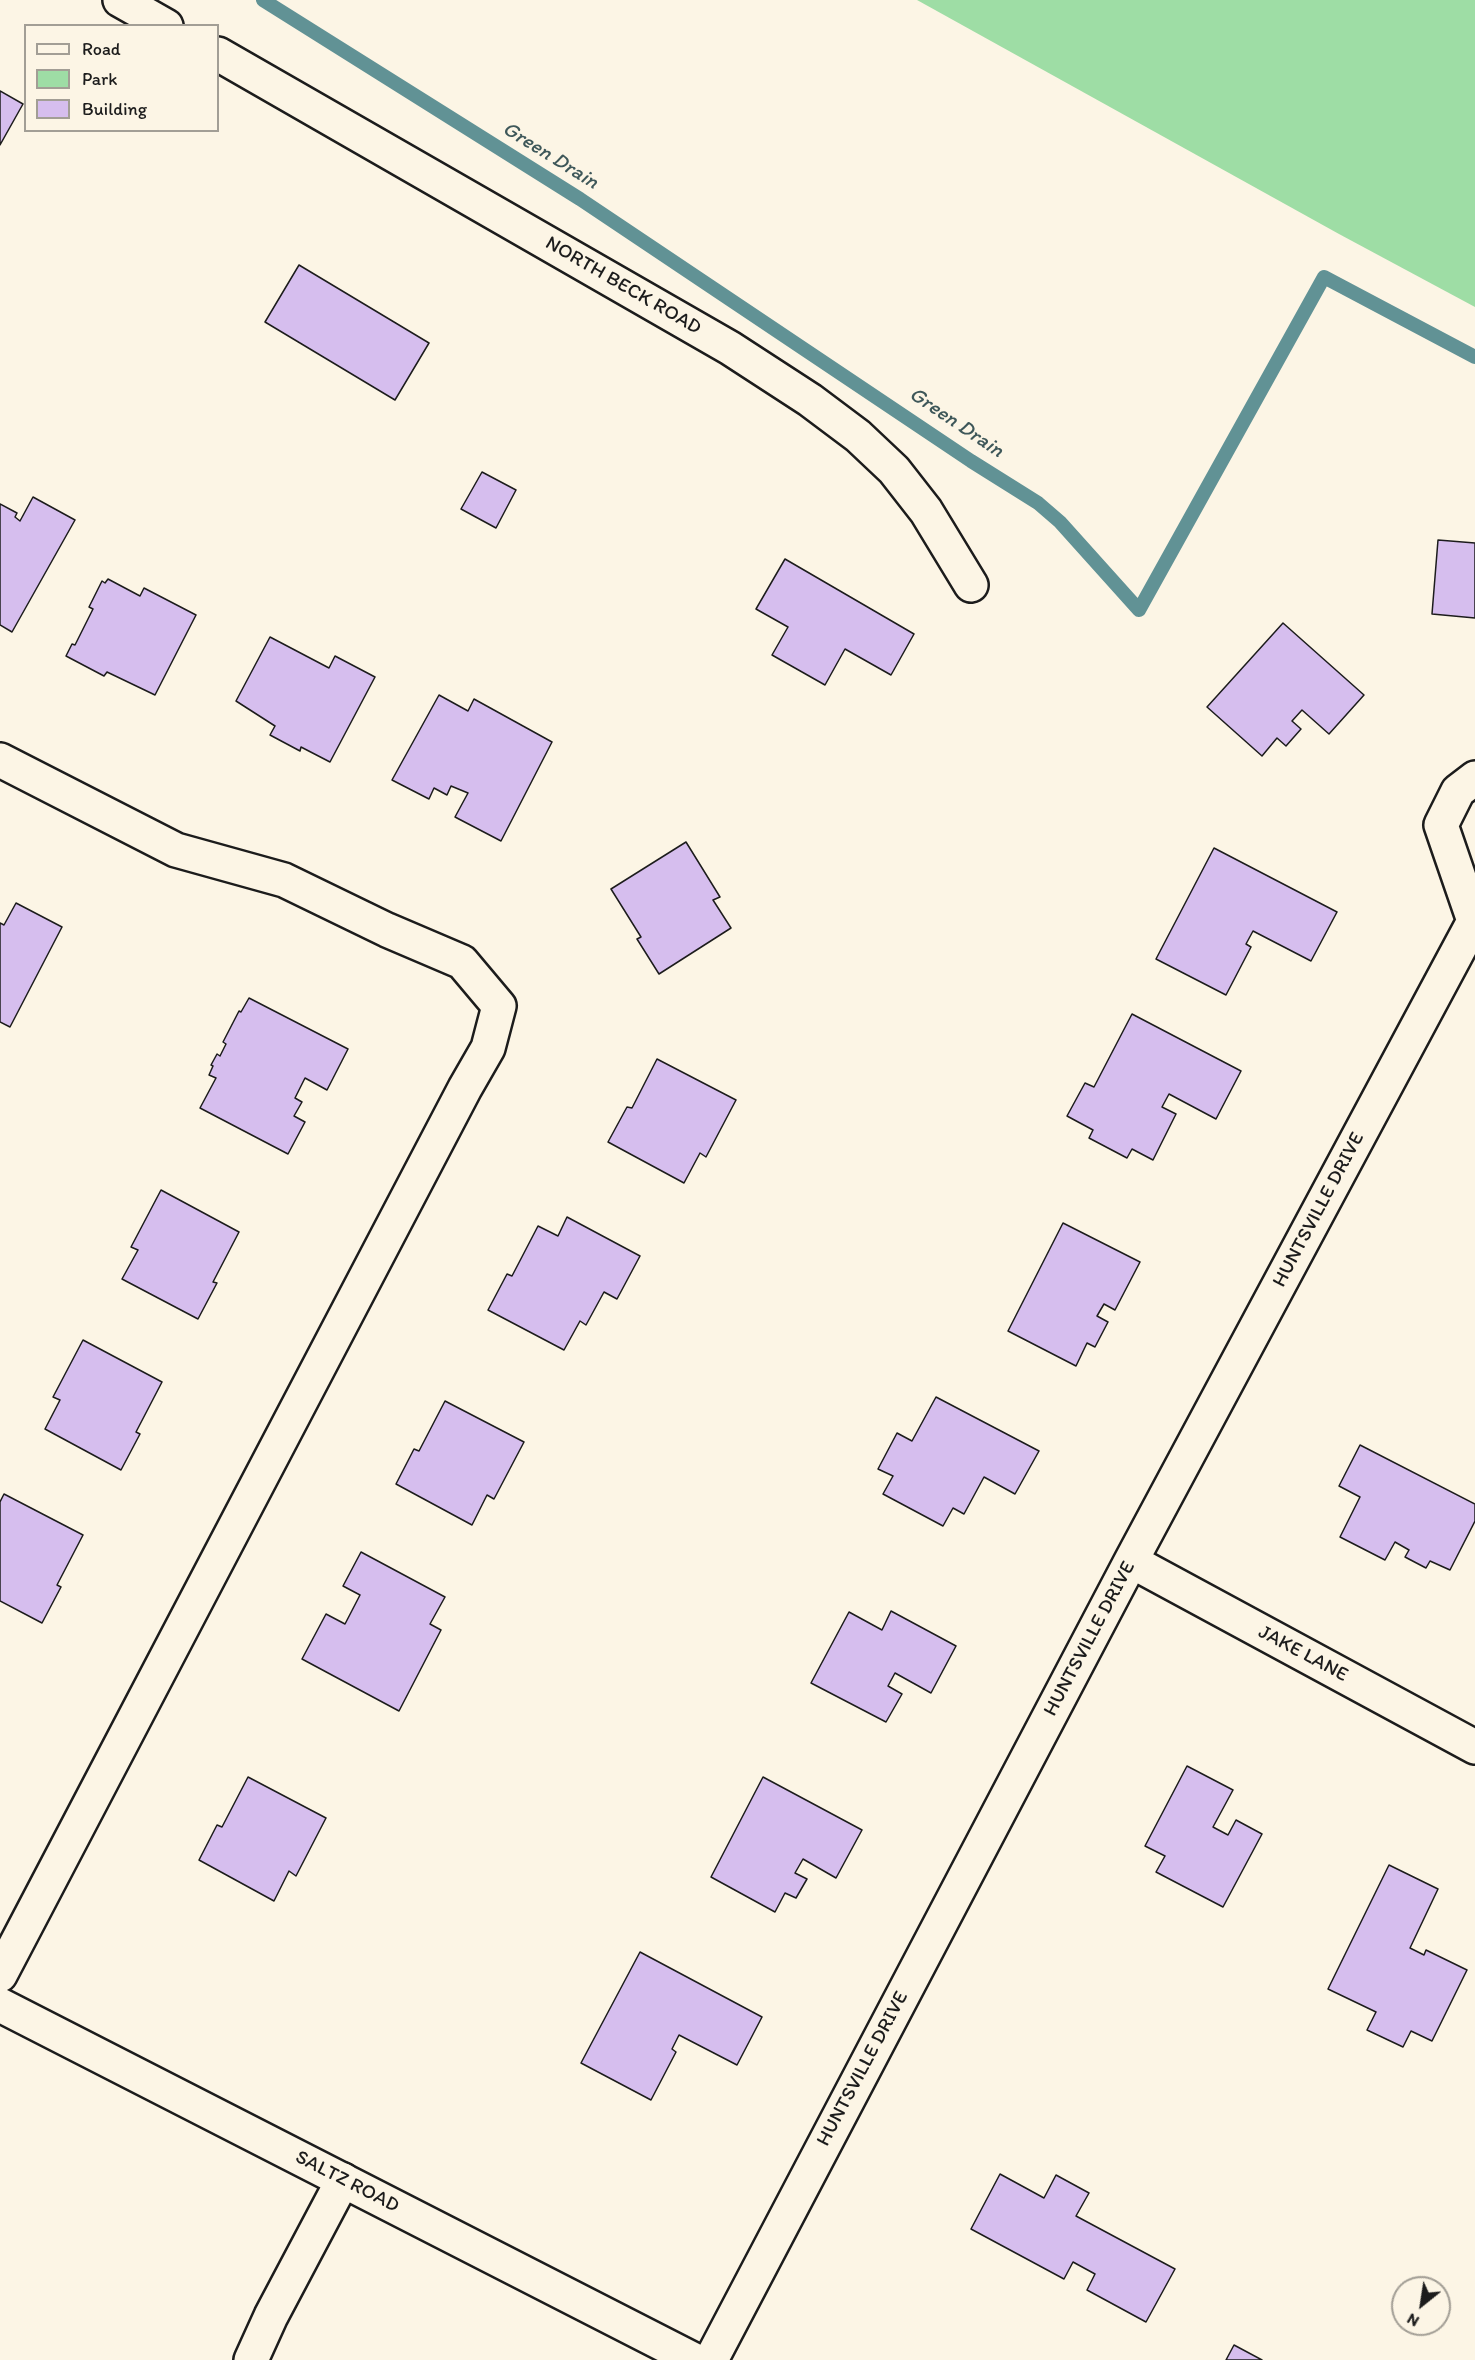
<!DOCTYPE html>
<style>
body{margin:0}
#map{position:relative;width:1475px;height:2360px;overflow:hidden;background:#fcf5e5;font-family:Itim,sans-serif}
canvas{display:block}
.legend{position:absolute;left:24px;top:24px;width:195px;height:108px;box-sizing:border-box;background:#fcf5e5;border:2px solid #a29e95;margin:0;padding:8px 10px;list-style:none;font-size:18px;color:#1c1c1c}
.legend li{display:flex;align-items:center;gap:12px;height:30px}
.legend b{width:30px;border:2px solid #a29e95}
.north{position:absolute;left:1391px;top:2276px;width:60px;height:60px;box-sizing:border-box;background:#fcf5e5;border:2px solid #a29e95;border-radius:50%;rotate:210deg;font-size:16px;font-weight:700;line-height:24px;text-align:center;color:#1c1c1c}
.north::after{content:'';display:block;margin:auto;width:21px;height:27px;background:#1c1c1c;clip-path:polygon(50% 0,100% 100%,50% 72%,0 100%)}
</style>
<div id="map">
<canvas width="1475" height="2360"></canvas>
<ul class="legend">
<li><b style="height:8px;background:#fcf5e5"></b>Road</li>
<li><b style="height:16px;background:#9edda5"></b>Park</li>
<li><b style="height:16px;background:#d6beee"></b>Building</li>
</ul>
<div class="north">N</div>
</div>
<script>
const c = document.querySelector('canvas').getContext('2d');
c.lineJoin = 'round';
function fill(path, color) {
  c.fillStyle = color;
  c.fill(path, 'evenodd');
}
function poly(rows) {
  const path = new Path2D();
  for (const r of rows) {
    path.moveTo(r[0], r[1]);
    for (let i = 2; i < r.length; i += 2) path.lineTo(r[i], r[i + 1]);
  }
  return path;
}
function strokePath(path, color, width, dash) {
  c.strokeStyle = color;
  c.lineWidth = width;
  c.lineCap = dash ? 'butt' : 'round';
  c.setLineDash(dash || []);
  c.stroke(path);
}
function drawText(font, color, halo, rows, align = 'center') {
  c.font = font + ' Itim,sans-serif';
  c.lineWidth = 6;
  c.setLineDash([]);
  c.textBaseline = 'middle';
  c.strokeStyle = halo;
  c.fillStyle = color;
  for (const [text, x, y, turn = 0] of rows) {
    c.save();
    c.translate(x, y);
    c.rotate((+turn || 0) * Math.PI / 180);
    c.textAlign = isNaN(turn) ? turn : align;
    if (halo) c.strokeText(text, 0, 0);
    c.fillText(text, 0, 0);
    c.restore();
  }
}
const green = poly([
 [917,0,1475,0,1475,307,1339,234]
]);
const stream = poly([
 [263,0,580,199,971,461,1038,503,1060,522,1139,610,1324,277,1475,357]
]);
const building = poly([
 [0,91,23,104,0,145,0,91],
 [299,265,429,343,395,400,265,322,299,265],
 [482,472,516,490,496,528,461,509,482,472],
 [33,497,75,520,12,632,0,625,0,504,17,513,15,517,20,521,33,497],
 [1438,540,1475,543,1475,618,1432,614,1438,540],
 [785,559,914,634,891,675,845,649,825,685,772,655,788,627,756,609,785,559],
 [108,579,140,596,144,588,196,615,155,695,107,672,104,676,66,656,72,644,75,645,93,609,89,607,102,581,105,583,108,579],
 [1283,623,1364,695,1329,734,1302,710,1292,721,1301,729,1286,746,1277,738,1262,756,1207,707,1283,623],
 [270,637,329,668,335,656,375,677,330,762,301,747,300,751,270,735,275,726,236,701,270,637],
 [439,695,468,711,474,699,552,742,501,841,455,817,468,793,451,786,447,795,434,788,429,799,392,780,439,695],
 [686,842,720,897,713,900,731,928,659,974,637,939,641,937,611,889,686,842],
 [1214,848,1337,912,1311,961,1253,931,1246,944,1251,947,1226,995,1156,959,1214,848],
 [16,903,62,927,10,1027,0,1022,0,923,4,925,16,903],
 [249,998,348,1049,327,1090,305,1078,295,1098,302,1102,294,1116,305,1122,288,1154,200,1108,216,1078,209,1075,213,1066,211,1065,217,1054,220,1056,226,1044,223,1042,239,1011,241,1012,249,998],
 [1132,1014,1241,1071,1216,1119,1169,1094,1162,1107,1176,1114,1153,1160,1132,1149,1127,1158,1089,1138,1093,1130,1067,1116,1085,1083,1094,1087,1132,1014],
 [657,1059,736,1100,706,1157,700,1153,684,1183,608,1142,627,1107,632,1108,657,1059],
 [161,1190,239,1232,213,1282,217,1283,198,1319,122,1279,138,1250,131,1247,161,1190],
 [567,1217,640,1256,617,1299,604,1292,586,1325,580,1321,564,1350,488,1310,507,1274,512,1276,538,1226,558,1236,567,1217],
 [1063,1223,1140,1262,1115,1310,1104,1304,1097,1316,1108,1322,1095,1347,1087,1343,1076,1366,1008,1331,1063,1223],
 [83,1340,162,1382,136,1432,140,1434,121,1470,45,1429,60,1400,53,1397,83,1340],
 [936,1397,1039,1451,1015,1494,984,1477,964,1514,953,1508,943,1526,883,1494,893,1476,878,1469,897,1433,912,1441,936,1397],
 [445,1401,524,1442,494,1499,487,1495,472,1525,396,1484,414,1449,419,1451,445,1401],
 [1360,1445,1475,1504,1475,1521,1450,1570,1430,1561,1426,1568,1405,1557,1409,1550,1395,1542,1385,1560,1340,1537,1360,1497,1339,1486,1360,1445],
 [4,1494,83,1535,57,1585,61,1587,42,1623,0,1601,0,1502,4,1494],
 [361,1552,445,1597,430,1624,441,1630,399,1711,302,1659,326,1614,345,1624,360,1595,343,1586,361,1552],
 [891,1611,956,1646,931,1693,895,1673,888,1686,902,1694,886,1722,811,1683,849,1612,882,1630,891,1611],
 [1187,1766,1233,1790,1213,1827,1228,1835,1236,1820,1262,1834,1223,1907,1156,1872,1165,1856,1145,1846,1187,1766],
 [248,1777,326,1818,296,1876,289,1871,274,1901,199,1860,217,1825,222,1827,248,1777],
 [763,1777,862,1830,836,1878,803,1859,795,1873,807,1879,796,1898,785,1893,775,1912,711,1877,763,1777],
 [1389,1865,1438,1889,1410,1948,1424,1955,1426,1950,1467,1970,1432,2041,1411,2031,1403,2047,1367,2030,1376,2012,1328,1989,1389,1865],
 [640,1952,762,2017,737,2065,679,2035,672,2049,676,2052,651,2100,581,2063,640,1952],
 [1000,2174,1044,2198,1056,2175,1089,2193,1076,2216,1175,2269,1146,2322,1087,2290,1095,2274,1073,2262,1064,2279,971,2229,1000,2174],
 [1234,2345,1262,2360,1226,2360,1234,2345]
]);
const street = poly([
 [120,0,166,26],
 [218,54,730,348,810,400,858,436,894,470,926,511,971,585],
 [0,760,176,850,284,880,387,930,462,962,499,1006,488,1048,465,1088,0,1975],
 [1474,921,1441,825,1458,791,1475,778],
 [1131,1561,1475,1747],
 [251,2360,271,2316,343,2180],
 [711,2360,1131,1561,1474,921]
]);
const secondary = poly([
 [0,2005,694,2360]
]);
const streetNames = [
 ["NORTH BECK ROAD",623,286,30],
 ["HUNTSVILLE DRIVE",1319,1210,-62],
 ["HUNTSVILLE DRIVE",1090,1639,-62],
 ["JAKE LANE",1303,1654,28],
 ["HUNTSVILLE DRIVE",863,2069,-62],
 ["SALTZ ROAD",347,2182,27]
];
const waterNames = [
 ["Green Drain",550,156,32],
 ["Green Drain",956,423,34]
];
fill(green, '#9edda5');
strokePath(stream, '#619295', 14);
fill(building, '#d6beee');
strokePath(building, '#1c1c1c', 1.5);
strokePath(street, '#1c1c1c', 38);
strokePath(secondary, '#1c1c1c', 38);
strokePath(street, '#fcf5e5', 33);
strokePath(secondary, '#fcf5e5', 33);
drawText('20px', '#1c1c1c', '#fcf5e5', streetNames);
drawText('italic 21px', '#3e5759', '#fcf5e5', waterNames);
</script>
